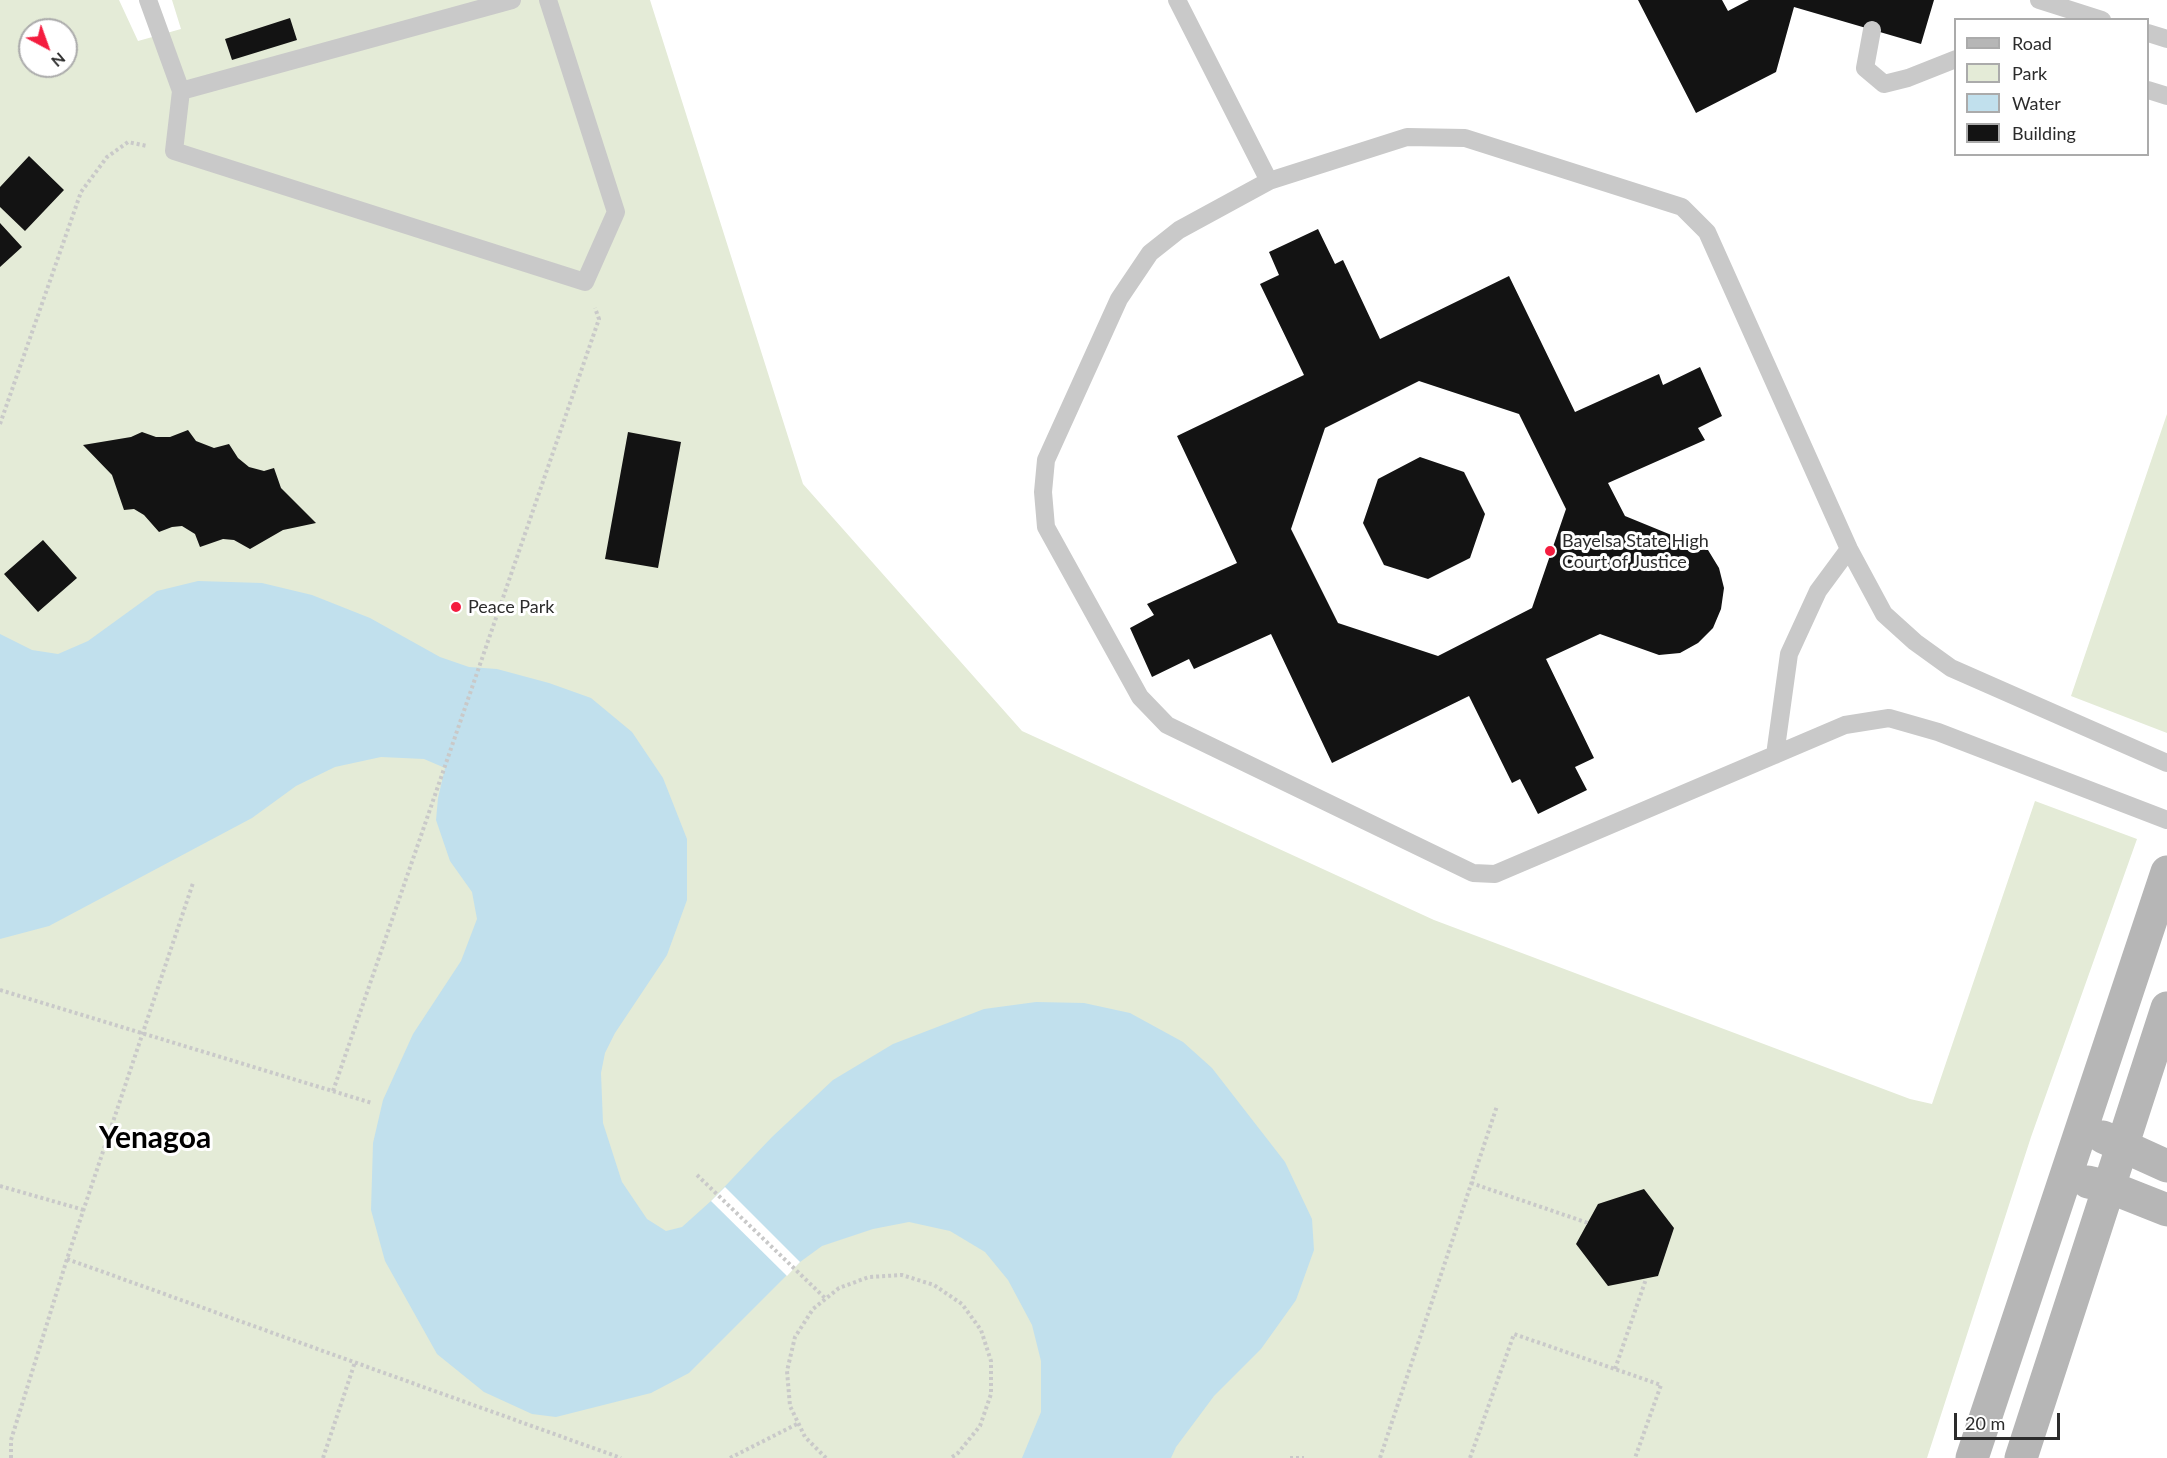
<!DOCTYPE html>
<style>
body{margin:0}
#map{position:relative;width:2167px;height:1458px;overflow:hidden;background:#fff;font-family:Lato,sans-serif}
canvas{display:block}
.legend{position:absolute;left:1954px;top:18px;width:195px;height:138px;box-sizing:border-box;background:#fff;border:2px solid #ababab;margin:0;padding:8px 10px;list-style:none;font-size:18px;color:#2c2c2c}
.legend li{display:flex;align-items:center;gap:12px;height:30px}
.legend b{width:30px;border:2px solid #ababab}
.north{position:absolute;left:18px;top:18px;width:60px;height:60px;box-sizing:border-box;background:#fff;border:2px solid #ababab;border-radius:50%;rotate:139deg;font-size:16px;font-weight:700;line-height:24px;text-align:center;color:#2c2c2c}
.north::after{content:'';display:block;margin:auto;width:21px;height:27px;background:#f41d3f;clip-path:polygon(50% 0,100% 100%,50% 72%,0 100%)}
.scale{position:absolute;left:1954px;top:1413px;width:106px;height:27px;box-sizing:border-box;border:3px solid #2c2c2c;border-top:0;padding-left:8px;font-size:18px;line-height:21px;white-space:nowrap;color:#2c2c2c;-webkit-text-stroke:4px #fff;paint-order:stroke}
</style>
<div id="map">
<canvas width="2167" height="1458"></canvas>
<ul class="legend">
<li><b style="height:8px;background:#b6b6b6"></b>Road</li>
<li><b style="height:16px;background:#e4ebd7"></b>Park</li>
<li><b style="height:16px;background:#c1e0ed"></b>Water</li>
<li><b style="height:16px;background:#131313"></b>Building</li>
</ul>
<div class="north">N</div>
<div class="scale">20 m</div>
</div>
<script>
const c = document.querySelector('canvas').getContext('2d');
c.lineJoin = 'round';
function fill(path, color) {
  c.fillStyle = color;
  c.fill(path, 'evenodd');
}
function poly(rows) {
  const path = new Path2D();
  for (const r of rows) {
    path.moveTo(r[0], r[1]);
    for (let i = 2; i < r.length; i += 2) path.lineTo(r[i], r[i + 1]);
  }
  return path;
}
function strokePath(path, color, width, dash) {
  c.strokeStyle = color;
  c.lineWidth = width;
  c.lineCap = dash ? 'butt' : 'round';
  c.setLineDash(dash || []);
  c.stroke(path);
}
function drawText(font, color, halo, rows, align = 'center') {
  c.font = font + ' Lato,sans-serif';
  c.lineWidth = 6;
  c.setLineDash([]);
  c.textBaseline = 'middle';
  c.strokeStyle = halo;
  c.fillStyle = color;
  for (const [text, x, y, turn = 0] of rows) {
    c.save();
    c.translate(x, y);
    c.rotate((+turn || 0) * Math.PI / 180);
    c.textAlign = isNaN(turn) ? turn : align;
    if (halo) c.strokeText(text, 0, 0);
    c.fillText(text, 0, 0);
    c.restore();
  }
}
const green = poly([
 [0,0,119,0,138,41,181,29,172,0,650,0,803,484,1022,731,1434,920,1910,1099,1932,1104,2035,801,2137,839,2031,1137,1927,1458,0,1458],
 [30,30,66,30,66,66,30,66],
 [2167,414,2167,733,2071,696]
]);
const water = poly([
 [198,581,262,583,312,595,370,618,440,657,469,667,497,669,549,683,591,698,632,732,663,778,687,839,687,900,667,955,615,1033,605,1053,601,1073,603,1123,622,1182,647,1219,666,1231,682,1227,711,1201,772,1137,833,1080,893,1044,984,1009,1036,1002,1084,1003,1130,1013,1183,1042,1212,1068,1285,1162,1312,1219,1314,1250,1296,1300,1261,1349,1214,1396,1176,1447,1171,1458,1022,1458,1041,1412,1041,1361,1032,1325,1008,1280,985,1252,950,1231,909,1222,873,1229,822,1246,800,1262,689,1373,651,1393,556,1417,532,1414,484,1392,437,1354,385,1261,371,1210,373,1143,383,1100,413,1034,461,961,477,919,472,892,450,861,436,820,438,798,445,768,424,759,381,757,335,767,296,786,252,818,49,926,0,939,0,634,32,650,58,654,88,641,157,591]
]);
const pier = poly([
 [725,1187,800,1262,787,1276,711,1201]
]);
const building = poly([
 [1638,0,1722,0,1728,11,1749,0,1934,0,1921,44,1794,7,1776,72,1696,113],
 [290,18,297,40,232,60,225,39],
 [29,156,64,190,25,231,0,207,0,187],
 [0,223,22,247,0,267],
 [1318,229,1335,264,1343,260,1380,339,1509,276,1575,412,1659,374,1663,385,1700,367,1722,416,1698,428,1705,440,1608,483,1625,516,1708,550,1719,568,1724,588,1721,609,1713,628,1698,643,1680,653,1659,655,1600,634,1546,659,1594,758,1575,767,1587,790,1538,814,1520,779,1512,783,1469,696,1332,763,1271,634,1194,669,1189,659,1152,677,1130,628,1154,615,1147,604,1237,563,1177,436,1304,375,1260,284,1279,275,1269,252],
 [1419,381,1519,414,1566,509,1532,608,1438,656,1338,623,1291,529,1325,428],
 [188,430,196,441,214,448,229,444,238,458,249,467,264,471,274,468,281,488,316,523,283,530,250,549,234,540,223,539,200,547,195,534,182,526,172,527,159,532,144,515,134,509,124,510,112,475,83,445,131,437,142,432,156,437,170,437],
 [628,432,681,442,658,568,605,559],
 [1420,457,1464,472,1485,514,1470,558,1428,579,1384,565,1363,523,1378,479],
 [43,540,77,578,38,612,4,574],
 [1644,1189,1674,1228,1658,1276,1608,1286,1576,1244,1598,1204]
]);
const path = poly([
 [0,424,81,192,107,157,128,142,147,146],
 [0,990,372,1103],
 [333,1091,599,319,595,308],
 [697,1175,826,1299],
 [1471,1183,1588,1223],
 [0,1186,84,1210],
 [67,1259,621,1458],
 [1615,1369,1646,1279],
 [11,1458,11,1440,67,1259,193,883],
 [323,1458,355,1362],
 [730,1458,799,1423],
 [826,1458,805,1437,790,1406,787,1371,795,1337,813,1309,839,1288,869,1277,902,1275,934,1285,962,1304,981,1330,991,1361,991,1394,980,1426,958,1453,951,1458],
 [1290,1458,1304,1458],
 [1380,1458,1497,1106],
 [1470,1458,1514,1334,1661,1385,1635,1458]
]);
const lane = poly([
 [148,0,181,91,174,151,585,282,616,212,548,0],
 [1177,0,1269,181],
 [2039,0,2102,20],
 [1872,30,1865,68,1884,84,1908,78,1956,59],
 [2148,33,2167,39],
 [2148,90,2167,96],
 [181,91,512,0],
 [1775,755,1789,654,1818,591,1849,549],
 [2167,763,1951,668,1915,642,1884,614,1849,549,1707,232,1682,207,1465,138,1407,137,1269,181,1179,230,1150,253,1119,299,1046,460,1043,492,1046,527,1140,697,1167,725,1473,873,1495,874,1845,725,1889,718,1938,732,2167,820]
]);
const secondary = poly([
 [2103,1137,2167,1166],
 [2088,1182,2109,1187,2167,1210],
 [1972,1458,2167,872],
 [2021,1458,2167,1008]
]);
const markers = [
 [1550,551,6,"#f41d3f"],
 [456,607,6,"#f41d3f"]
];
const poiNames = [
 ["Bayelsa State High",1562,541],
 ["Court of Justice",1562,562],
 ["Peace Park",468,607]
];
const townNames = [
 ["Yenagoa",155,1138]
];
fill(green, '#e4ebd7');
fill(water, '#c1e0ed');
fill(pier, '#fff');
fill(building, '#131313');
strokePath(path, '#c9c9c9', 4, [3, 3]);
strokePath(lane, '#c9c9c9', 18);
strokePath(secondary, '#b6b6b6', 33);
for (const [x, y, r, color] of markers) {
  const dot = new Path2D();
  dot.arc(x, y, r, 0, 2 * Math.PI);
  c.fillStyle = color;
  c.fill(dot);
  strokePath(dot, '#fff', 2);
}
drawText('18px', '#2c2c2c', '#fff', poiNames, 'left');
drawText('bold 30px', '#000', '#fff', townNames);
</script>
